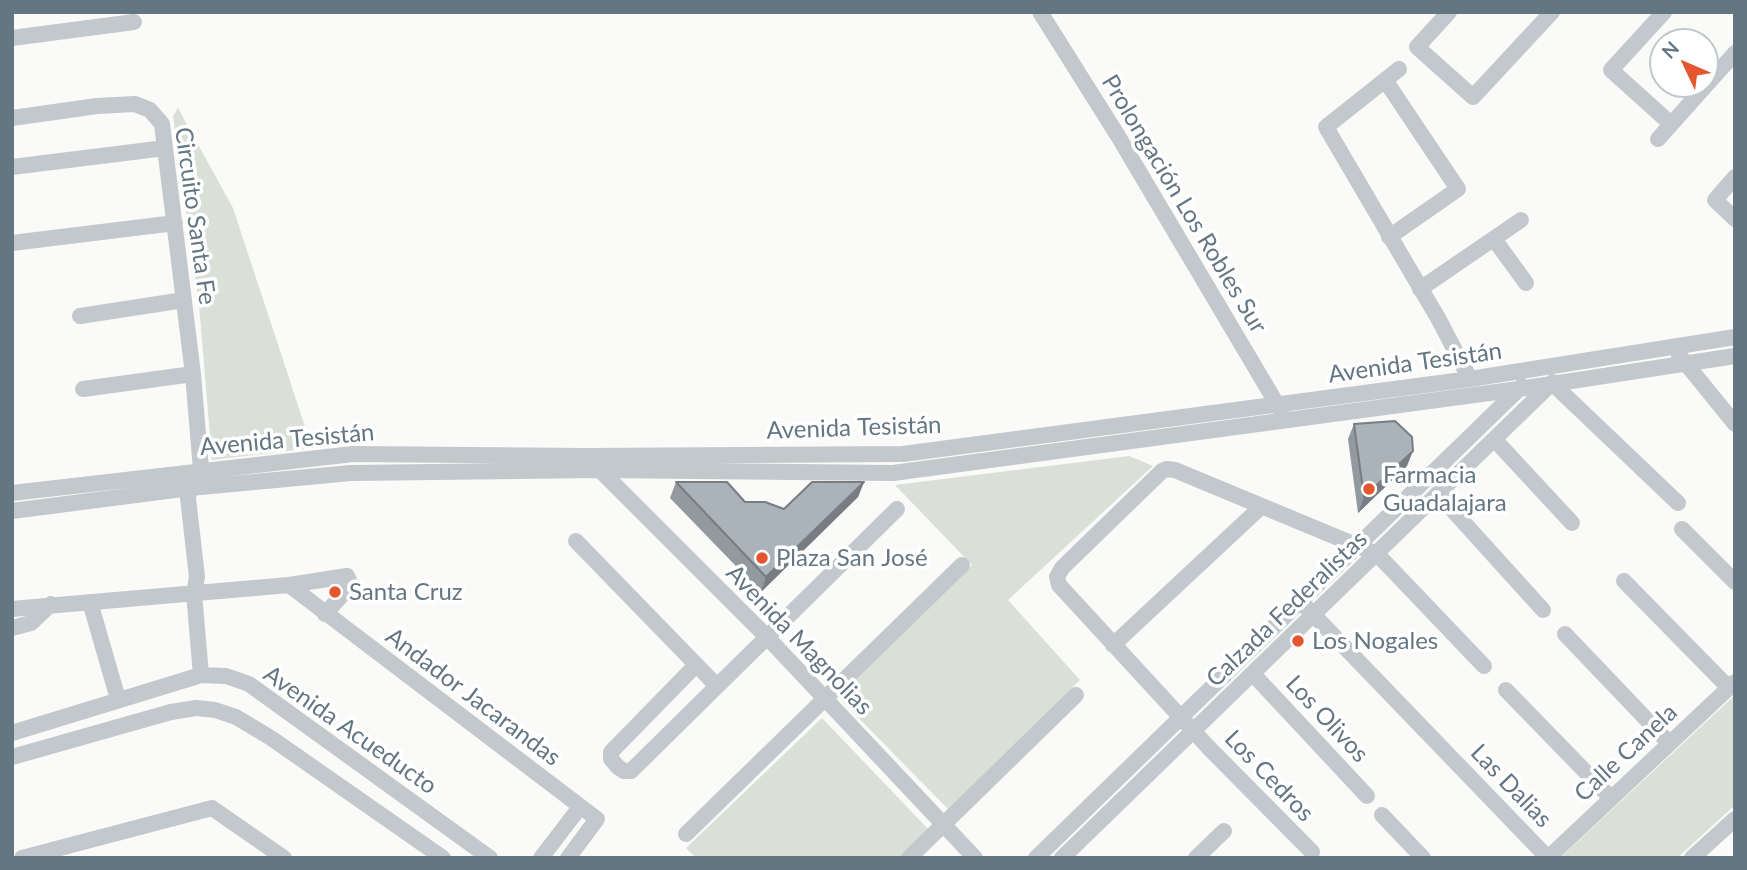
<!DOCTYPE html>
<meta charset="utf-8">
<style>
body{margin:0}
#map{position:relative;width:1747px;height:870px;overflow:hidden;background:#fafaf8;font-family:Lato,sans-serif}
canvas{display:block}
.frame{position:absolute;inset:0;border:14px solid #657683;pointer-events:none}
.north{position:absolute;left:1649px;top:28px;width:70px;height:70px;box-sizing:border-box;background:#fff;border:2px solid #c1c8cd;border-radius:50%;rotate:314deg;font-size:19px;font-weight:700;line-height:28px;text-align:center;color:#657683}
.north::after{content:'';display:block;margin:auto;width:24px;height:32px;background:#e4572e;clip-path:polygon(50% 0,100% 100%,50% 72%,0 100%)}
</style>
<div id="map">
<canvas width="1747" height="870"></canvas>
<div class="frame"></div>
<div class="north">N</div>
</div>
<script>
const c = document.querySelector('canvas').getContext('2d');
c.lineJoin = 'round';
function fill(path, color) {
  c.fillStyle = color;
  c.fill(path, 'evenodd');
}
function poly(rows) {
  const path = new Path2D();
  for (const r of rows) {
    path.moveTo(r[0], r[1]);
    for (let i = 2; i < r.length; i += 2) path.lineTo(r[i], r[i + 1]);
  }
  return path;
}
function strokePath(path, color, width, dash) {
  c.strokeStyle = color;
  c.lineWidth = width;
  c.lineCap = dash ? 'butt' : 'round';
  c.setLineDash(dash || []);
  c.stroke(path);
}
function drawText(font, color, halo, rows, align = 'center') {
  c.font = font + ' Lato,sans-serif';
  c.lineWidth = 7;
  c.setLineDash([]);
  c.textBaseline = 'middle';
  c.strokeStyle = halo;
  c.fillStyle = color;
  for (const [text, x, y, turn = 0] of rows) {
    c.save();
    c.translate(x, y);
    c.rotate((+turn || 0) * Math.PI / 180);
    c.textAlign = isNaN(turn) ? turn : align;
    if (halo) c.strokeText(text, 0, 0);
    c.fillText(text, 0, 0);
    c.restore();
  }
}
const green = poly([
 [178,108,233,208,312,448,212,460,199,305,173,116],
 [1129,456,1153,466,1008,600,1080,680,948,809,836,695,972,565,895,485],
 [1735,695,1735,805,1677,858,1560,858],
 [822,718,929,830,900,858,696,858,686,848]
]);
const minor = poly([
 [1040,12,1118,136,1281,411],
 [1449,12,1417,47,1473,97,1552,12],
 [1664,12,1611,70,1671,124],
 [12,38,134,22],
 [1399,69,1326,127,1438,318,1470,379],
 [1385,80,1458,189,1389,237],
 [12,118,97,106,135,104,150,110,162,124,193,374,201,470,190,488,188,498,197,577,194,593,201,675],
 [1658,139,1735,53],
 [12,167,165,148],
 [1735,177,1715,200,1735,219],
 [1494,239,1526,283],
 [12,243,175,223],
 [1420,289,1521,220],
 [80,316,184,300],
 [1679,355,1735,424],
 [1552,383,1678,503],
 [83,389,193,374],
 [1494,439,1572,523],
 [596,466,767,637,975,858],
 [12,493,353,454,587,456,903,454,1470,379,1735,337],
 [1438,494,1543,610],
 [12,511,190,488,351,473,599,470,893,473,1519,389,1735,356],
 [1682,529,1735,582],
 [576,541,717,686],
 [1624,581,1729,688],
 [289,585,597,819,568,858],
 [90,602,118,699],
 [1307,608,1548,858,1735,682],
 [12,609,289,585,347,576,351,585,325,614],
 [12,628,31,623,51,604],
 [1565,634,1669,743],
 [1113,645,1262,506],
 [696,665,611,752,611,759,618,767,624,771,631,771,897,509],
 [1253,674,1367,796],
 [1506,690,1611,798],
 [12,733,201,675,226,676,249,684,490,858],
 [12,757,171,712,196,708,215,710,236,717,271,738,443,858],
 [1382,815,1423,858],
 [686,834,962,565],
 [1312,852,1210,749,1059,585,1057,577,1062,568,1162,471,1167,469,1175,470,1377,554,1484,666],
 [22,858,212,808,284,858],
 [541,858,580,807],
 [909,858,1076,695],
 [1036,858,1522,386],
 [1062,858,1553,382],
 [1196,858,1224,831],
 [1692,858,1735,819]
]);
const wall = poly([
 [1354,424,1407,466,1358,513,1348,439],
 [676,482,745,502,784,509,864,482,858,497,761,592,670,498]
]);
const shadedWall = poly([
 [1413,451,1407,466,1358,513,1364,497],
 [864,482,858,497,761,592,766,577]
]);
const building = poly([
 [1395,421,1412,437,1413,451,1364,497,1354,424,1395,421],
 [676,482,727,482,745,502,765,502,784,509,812,482,864,482,766,577,676,482]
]);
const markers = [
 [1369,489,7,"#e4572e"],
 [762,558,7,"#e4572e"],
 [335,592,7,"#e4572e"],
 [1298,641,7,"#e4572e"]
];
const streetNames = [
 ["Prolongación Los Robles Sur",1184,204,59],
 ["Circuito Santa Fe",195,216,82],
 ["Avenida Tesistán",1415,363,-8],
 ["Avenida Tesistán",854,428,-2],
 ["Avenida Tesistán",287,440,-5],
 ["Calzada Federalistas",1287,609,-44],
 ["Avenida Magnolias",799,640,46],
 ["Andador Jacarandas",473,697,37],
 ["Los Olivos",1327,719,47],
 ["Avenida Acueducto",350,730,35],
 ["Calle Canela",1626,753,-43],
 ["Los Cedros",1269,776,46],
 ["Las Dalias",1511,786,46]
];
const poiNames = [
 ["Farmacia",1383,475],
 ["Guadalajara",1383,503],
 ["Plaza San José",776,558],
 ["Santa Cruz",349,592],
 ["Los Nogales",1312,641]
];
fill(green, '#dadfd7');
strokePath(minor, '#c3c8cc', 16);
fill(wall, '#929a9f');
fill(shadedWall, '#777d82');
fill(building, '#aab3b9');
strokePath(building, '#777d82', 2);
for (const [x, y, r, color] of markers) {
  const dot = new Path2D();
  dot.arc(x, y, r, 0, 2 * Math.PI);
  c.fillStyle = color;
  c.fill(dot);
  strokePath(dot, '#fff', 2.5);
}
drawText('24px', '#657683', '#fff', streetNames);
drawText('24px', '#657683', '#fff', poiNames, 'left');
</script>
